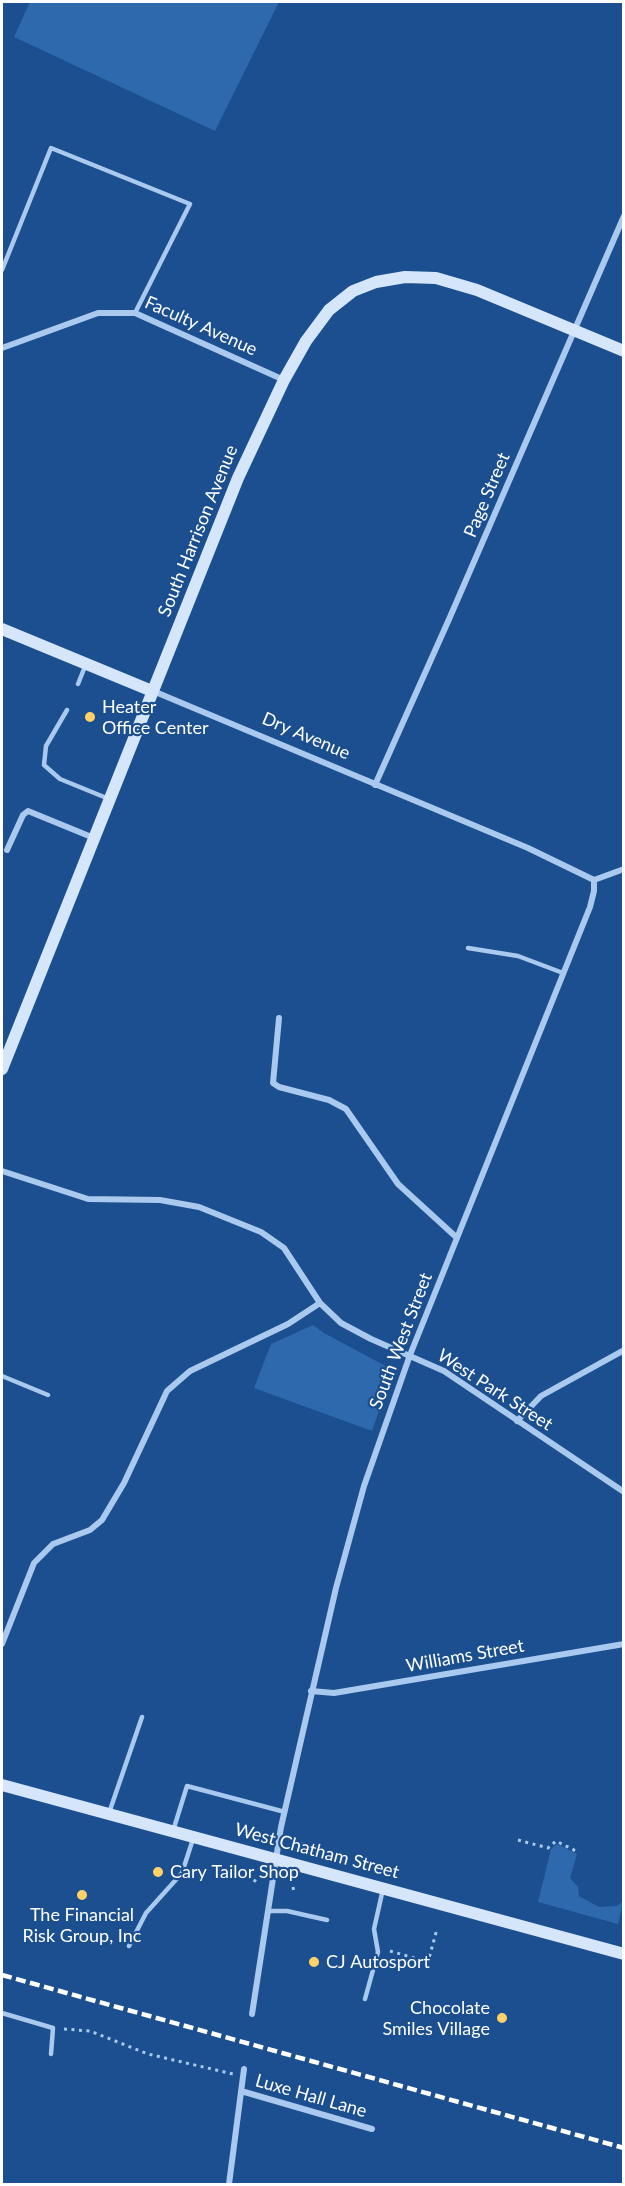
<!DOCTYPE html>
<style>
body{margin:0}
#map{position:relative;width:625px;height:2186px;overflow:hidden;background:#1b4f8f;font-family:Lato,sans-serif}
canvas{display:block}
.frame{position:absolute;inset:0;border:3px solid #fff;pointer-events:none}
</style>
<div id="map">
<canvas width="625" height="2186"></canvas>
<div class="frame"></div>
</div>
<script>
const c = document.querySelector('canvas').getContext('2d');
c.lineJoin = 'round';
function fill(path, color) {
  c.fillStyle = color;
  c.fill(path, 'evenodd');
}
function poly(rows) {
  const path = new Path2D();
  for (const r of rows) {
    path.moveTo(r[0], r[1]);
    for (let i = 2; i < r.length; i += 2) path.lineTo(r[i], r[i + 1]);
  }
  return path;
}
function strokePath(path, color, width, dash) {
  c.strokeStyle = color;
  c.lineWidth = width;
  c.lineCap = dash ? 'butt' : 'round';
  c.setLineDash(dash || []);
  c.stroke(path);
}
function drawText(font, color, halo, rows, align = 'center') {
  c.font = font + ' Lato,sans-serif';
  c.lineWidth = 4.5;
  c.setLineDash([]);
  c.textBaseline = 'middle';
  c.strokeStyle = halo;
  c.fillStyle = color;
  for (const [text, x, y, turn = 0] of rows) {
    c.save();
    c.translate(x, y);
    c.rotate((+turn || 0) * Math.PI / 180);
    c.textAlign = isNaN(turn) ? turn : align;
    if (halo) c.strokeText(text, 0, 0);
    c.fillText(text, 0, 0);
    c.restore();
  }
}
const green = poly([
 [30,2,279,2,215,131,14,37],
 [313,1325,324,1333,393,1370,372,1431,254,1388,271,1344],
 [557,1844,577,1854,570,1878,578,1887,579,1896,599,1907,616,1906,623,1902,618,1924,538,1902,551,1849]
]);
const path = poly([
 [253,1828,254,1831],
 [518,1840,548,1848,556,1841,576,1851],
 [301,1845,303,1839],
 [254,1882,256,1879],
 [293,1887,294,1893],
 [390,1951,428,1962,437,1929],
 [64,2029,90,2031,148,2054,233,2074]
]);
const lane = poly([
 [2,270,51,148,190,204,135,313],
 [78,684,86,664],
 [67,710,46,746,44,765,60,779,109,799],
 [468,948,518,956,563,973],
 [2,1376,48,1395],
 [109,1813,142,1717],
 [173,1831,187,1786,285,1812],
 [268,1911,287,1911,327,1920],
 [129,1946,146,1913,182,1873,193,1839],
 [365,1999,378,1952,374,1929,383,1889],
 [2,2013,53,2028,51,2054]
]);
const street = poly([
 [2,348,98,313,135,313,284,380],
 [153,691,528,848,594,880],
 [375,785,450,617,624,216],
 [7,850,23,815,28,811,94,838],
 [594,880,624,869],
 [279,1018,273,1083,279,1087,329,1100,346,1109,398,1184,456,1237],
 [2,1171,88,1199,160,1200,199,1207,261,1232,284,1248,320,1303,341,1323,371,1339,444,1371,624,1492],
 [517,1421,541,1396,624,1350],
 [2,1644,34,1563,53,1544,90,1530,102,1520,124,1483,167,1391,190,1371,288,1324,320,1303],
 [311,1691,334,1693,624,1644],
 [252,2014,281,1827,336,1588,364,1486,410,1355,590,907,594,891,594,880],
 [241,2091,372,2129],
 [229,2184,244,2069]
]);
const secondary = poly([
 [2,629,152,691],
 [2,1069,238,478,284,380,306,341,329,310,353,291,376,282,405,277,436,278,477,290,624,351],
 [2,1785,624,1954]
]);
const rail = poly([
 [2,1975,624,2148]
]);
const markers = [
 [90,717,6,"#ffd166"],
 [158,1872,6,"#ffd166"],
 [82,1895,6,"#ffd166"],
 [314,1962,6,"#ffd166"],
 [502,2018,6,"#ffd166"]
];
const streetNames = [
 ["Faculty Avenue",201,326,24],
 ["Page Street",487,495,-67],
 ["South Harrison Avenue",198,531,-68],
 ["Dry Avenue",306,736,23],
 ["South West Street",401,1341,-69],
 ["West Park Street",495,1390,33],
 ["Williams Street",465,1656,-10],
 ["West Chatham Street",317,1851,15],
 ["Luxe Hall Lane",311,2096,16]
];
const poiNames = [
 ["Heater",102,707],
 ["Office Center",102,728],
 ["Cary Tailor Shop",170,1872],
 ["The Financial",82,1915,"center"],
 ["Risk Group, Inc",82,1936,"center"],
 ["CJ Autosport",326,1962],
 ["Chocolate",490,2008,"right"],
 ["Smiles Village",490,2029,"right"]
];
fill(green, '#2e69ad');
strokePath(path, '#a9c9ee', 3, [3, 4.5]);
strokePath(lane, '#a9c9ee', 4.5);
strokePath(street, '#a9c9ee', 6);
strokePath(secondary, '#d6e6fa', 12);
strokePath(rail, '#fff', 4.5, [10, 4.5]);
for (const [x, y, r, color] of markers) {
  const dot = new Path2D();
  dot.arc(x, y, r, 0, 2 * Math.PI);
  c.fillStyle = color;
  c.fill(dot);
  strokePath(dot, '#1b4f8f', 2);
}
drawText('18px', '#fff', '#1b4f8f', streetNames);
drawText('18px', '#fff', '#1b4f8f', poiNames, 'left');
</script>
